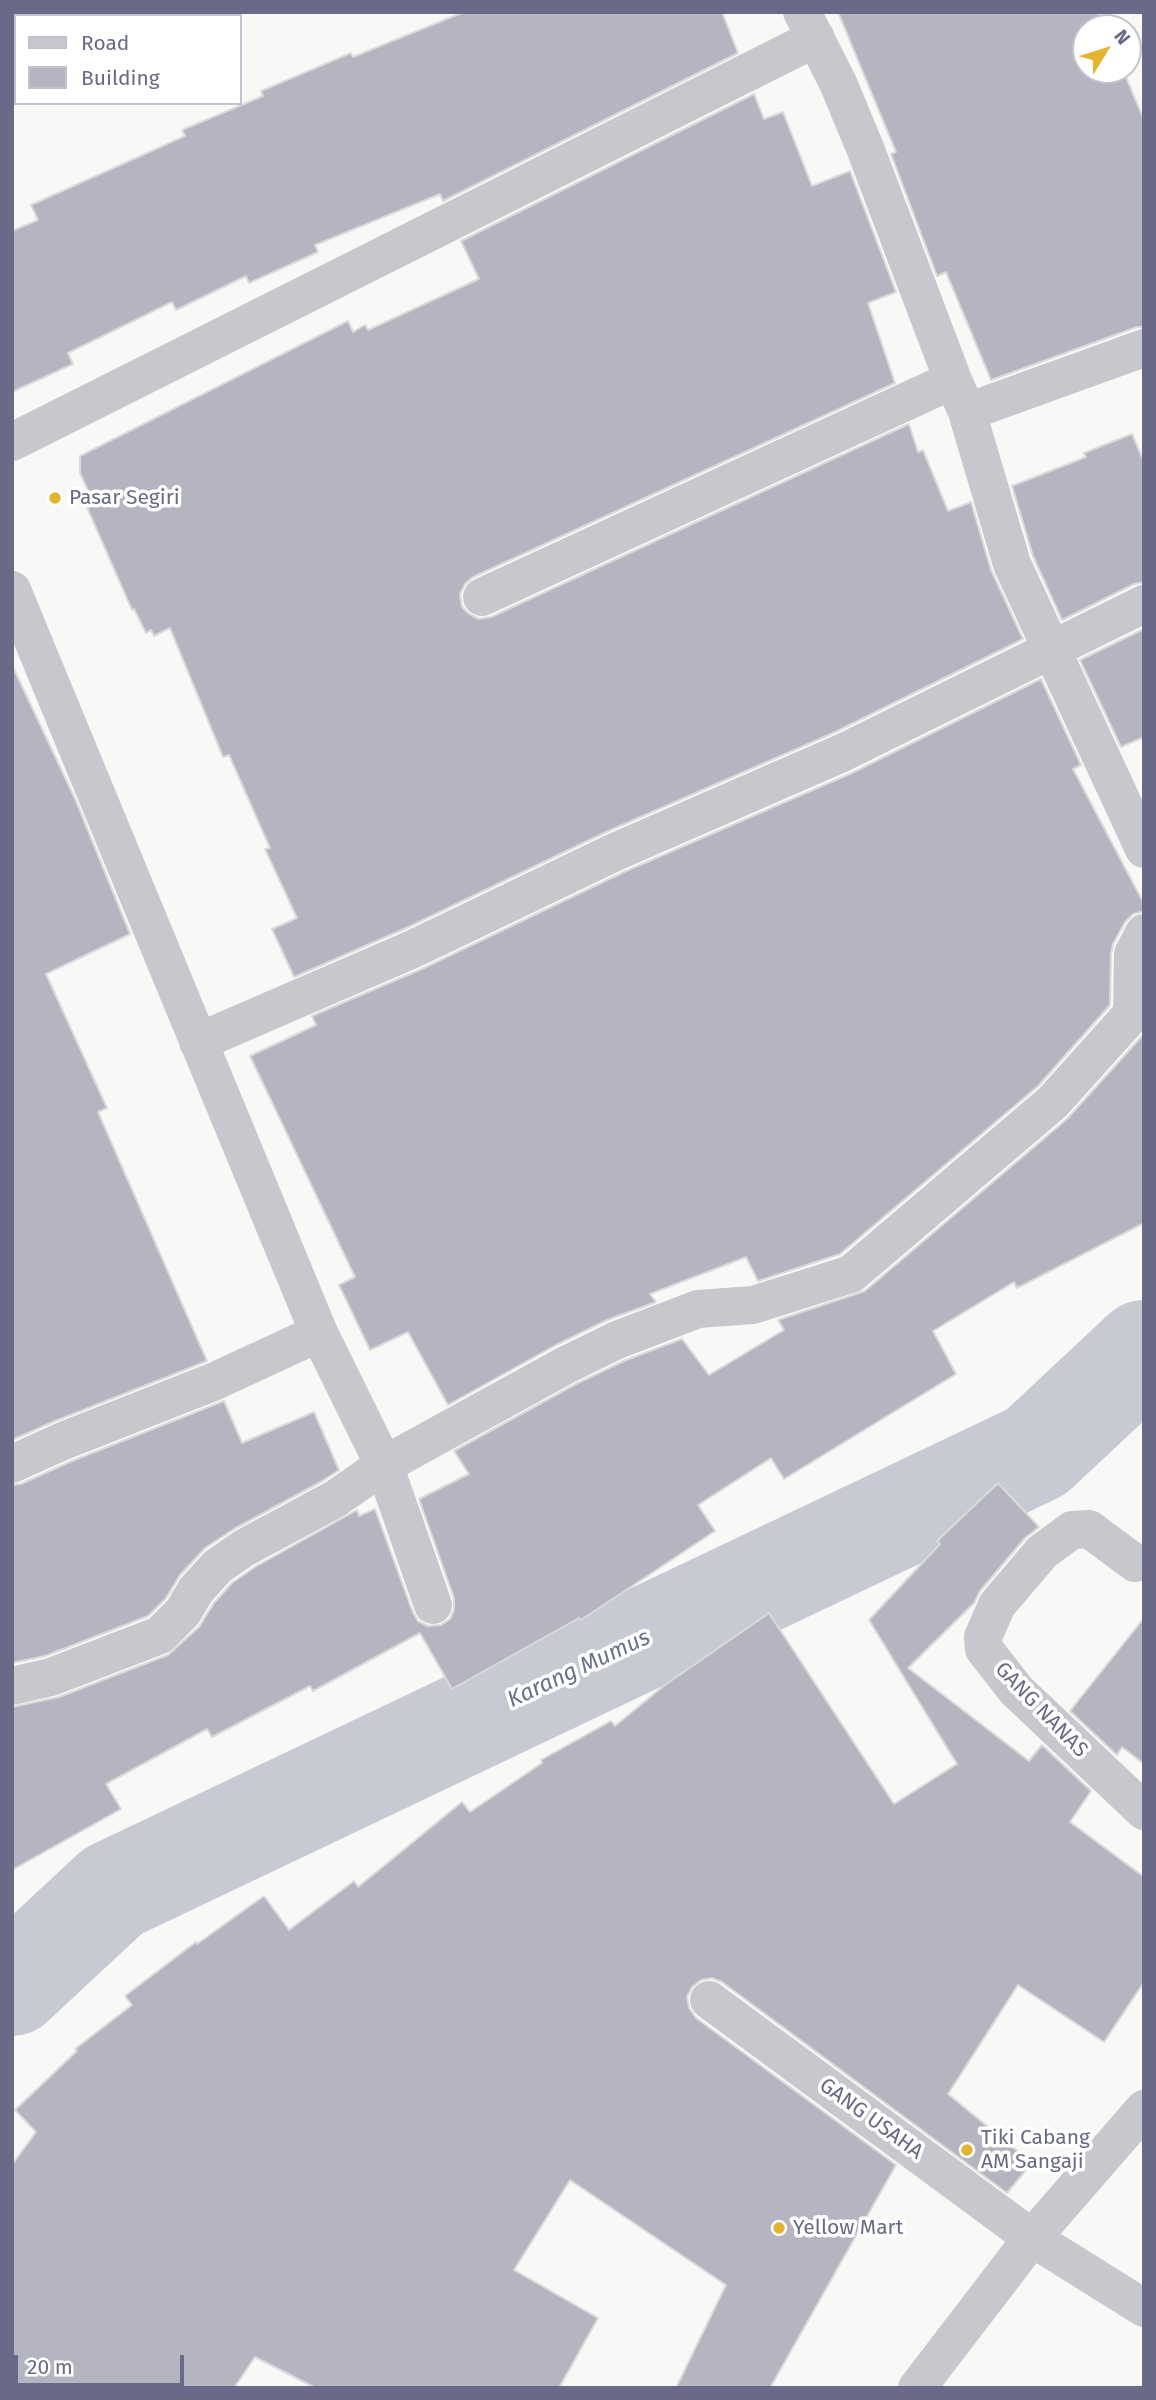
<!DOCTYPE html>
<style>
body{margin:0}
#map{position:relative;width:1156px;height:2400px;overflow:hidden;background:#f8f9f7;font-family:"Fira Sans",sans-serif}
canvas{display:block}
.frame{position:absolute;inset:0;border:14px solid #696a88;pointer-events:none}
.legend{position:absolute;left:14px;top:14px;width:228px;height:91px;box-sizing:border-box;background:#fff;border:2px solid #c3c3cf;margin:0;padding:9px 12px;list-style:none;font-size:21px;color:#696a88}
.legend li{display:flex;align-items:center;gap:14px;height:35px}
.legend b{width:35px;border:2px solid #c3c3cf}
.north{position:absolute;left:1072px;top:14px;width:70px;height:70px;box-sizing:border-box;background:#fff;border:2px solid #c3c3cf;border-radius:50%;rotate:52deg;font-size:19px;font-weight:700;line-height:28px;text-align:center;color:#696a88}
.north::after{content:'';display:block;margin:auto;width:24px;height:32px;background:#e2b42f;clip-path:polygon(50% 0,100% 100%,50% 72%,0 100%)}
.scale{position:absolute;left:14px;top:2355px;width:170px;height:32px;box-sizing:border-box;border:4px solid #696a88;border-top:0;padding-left:9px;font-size:21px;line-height:24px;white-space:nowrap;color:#696a88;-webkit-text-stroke:5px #fff;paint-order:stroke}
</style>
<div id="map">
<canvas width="1156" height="2400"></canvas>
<div class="frame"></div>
<ul class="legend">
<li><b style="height:9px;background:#c7c8ce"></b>Road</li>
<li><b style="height:19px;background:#b4b5c0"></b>Building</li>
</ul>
<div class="north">N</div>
<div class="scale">20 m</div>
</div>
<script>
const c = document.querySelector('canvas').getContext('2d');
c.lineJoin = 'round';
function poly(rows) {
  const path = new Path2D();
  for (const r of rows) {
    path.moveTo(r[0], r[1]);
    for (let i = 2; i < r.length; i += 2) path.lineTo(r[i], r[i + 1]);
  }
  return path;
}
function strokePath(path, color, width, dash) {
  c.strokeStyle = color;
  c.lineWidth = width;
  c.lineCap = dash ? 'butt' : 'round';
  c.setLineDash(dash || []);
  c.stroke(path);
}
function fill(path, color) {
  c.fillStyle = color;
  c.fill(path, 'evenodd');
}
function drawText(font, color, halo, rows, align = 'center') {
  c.font = font + ' "Fira Sans",sans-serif';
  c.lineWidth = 7;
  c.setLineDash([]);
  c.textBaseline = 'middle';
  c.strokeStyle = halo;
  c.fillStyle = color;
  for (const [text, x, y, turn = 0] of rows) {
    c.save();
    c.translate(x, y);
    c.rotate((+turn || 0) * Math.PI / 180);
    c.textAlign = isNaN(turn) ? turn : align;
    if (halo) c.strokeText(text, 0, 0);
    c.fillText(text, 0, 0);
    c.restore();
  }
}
const river = poly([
 [12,1985,113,1891,1036,1452,1144,1351]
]);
const building = poly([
 [464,12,722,12,738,53,443,201,440,194,315,245,318,252,249,283,246,276,176,310,172,302,68,353,73,364,12,392,12,231,38,220,31,205,185,136,182,130,263,96,261,91,351,53,353,57,464,12],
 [838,12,1098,12,1105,28,1086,28,1086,70,1123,70,1144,120,1144,327,1137,327,991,380,946,272,937,276,891,154,896,152,838,12],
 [754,94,764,119,783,112,812,186,850,171,896,292,868,303,895,383,473,577,465,584,460,594,462,607,469,614,479,619,491,617,909,424,918,452,923,450,948,511,971,502,991,570,1023,639,833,733,606,832,404,929,294,977,272,929,297,918,265,849,270,848,229,755,223,757,170,628,154,636,151,630,146,633,134,609,132,610,86,505,93,502,80,473,80,456,348,321,353,332,365,325,368,330,479,279,461,241,754,94],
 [1132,434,1144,462,1144,582,1134,584,1062,620,1033,556,1012,486,1086,457,1084,453,1132,434],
 [1144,629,1144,737,1121,747,1080,660,1144,629],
 [12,665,76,801,130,934,46,974,107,1108,98,1112,207,1361,55,1421,12,1440,12,665],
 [1041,679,1081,765,1073,769,1144,904,1144,911,1133,914,1125,922,1113,944,1111,954,1110,1005,1038,1086,840,1254,758,1281,746,1257,650,1294,656,1302,607,1320,556,1345,448,1405,408,1332,370,1350,339,1285,355,1277,250,1056,316,1025,312,1016,422,969,624,872,852,773,1041,679],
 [1144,1034,1144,1223,1017,1288,1014,1282,933,1331,956,1374,784,1479,771,1458,698,1505,715,1531,581,1620,579,1618,452,1689,420,1633,313,1691,310,1686,212,1737,207,1729,106,1784,121,1809,12,1870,12,1707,59,1697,168,1655,199,1627,214,1603,232,1583,255,1567,357,1510,359,1516,375,1509,413,1613,418,1621,428,1626,441,1625,450,1619,454,1610,454,1598,419,1499,469,1474,454,1451,576,1384,626,1360,682,1339,709,1375,784,1330,778,1320,865,1291,1067,1119,1144,1034],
 [224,1401,242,1443,314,1412,339,1470,324,1480,234,1529,205,1548,180,1575,166,1598,148,1616,45,1656,12,1663,12,1485,21,1484,72,1461,224,1401],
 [998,1483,1039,1527,1025,1538,980,1591,974,1603,908,1668,1029,1761,1042,1745,1091,1791,1070,1822,1144,1877,1144,1982,1104,2042,1018,1985,948,2094,1032,2163,1007,2193,722,1982,712,1978,701,1980,692,1987,687,1997,689,2008,696,2018,896,2165,770,2388,676,2388,726,2285,570,2180,514,2270,598,2318,559,2388,316,2388,255,2357,234,2388,12,2388,12,2165,36,2132,15,2110,77,2051,75,2049,132,2005,125,1996,196,1942,197,1944,264,1896,289,1930,354,1881,358,1887,462,1802,470,1812,542,1763,541,1760,611,1721,615,1726,665,1685,769,1613,894,1804,957,1764,869,1620,940,1544,937,1541,998,1483],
 [1144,1618,1144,1764,1122,1747,1117,1755,1070,1711,1144,1618]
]);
const minor = poly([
 [802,12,838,83,865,148,953,380,967,412,1012,564,1144,849],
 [78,16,83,12],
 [211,16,222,12],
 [12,67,16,65],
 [967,412,1144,348],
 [12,442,816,38],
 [12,590,319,1333,384,1465,433,1605],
 [482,597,953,380],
 [198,1042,413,949,615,852,842,753,1144,604],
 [12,1464,63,1441,213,1382,319,1333],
 [1135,1563,1089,1529,1072,1530,1042,1552,997,1605,983,1637,984,1649,1016,1690,1144,1811],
 [12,1686,51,1677,160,1635,183,1612,196,1590,218,1566,244,1548,335,1499,384,1465,566,1365,617,1340,698,1309,753,1305,851,1274,1053,1102,1132,1014,1133,954,1144,933],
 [709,2000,1032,2238,1144,2308],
 [917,2388,1032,2238,1144,2109]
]);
const markers = [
 [55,498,7,"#e2b42f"],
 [967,2150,7,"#e2b42f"],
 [779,2228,7,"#e2b42f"]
];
const poiNames = [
 ["Pasar Segiri",69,498],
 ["Tiki Cabang",981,2138],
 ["AM Sangaji",981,2162],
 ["Yellow Mart",793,2228]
];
const streetNames = [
 ["GANG NANAS",1041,1710,46],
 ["GANG USAHA",871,2119,36]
];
const waterNames = [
 ["Karang Mumus",579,1669,-25]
];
strokePath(river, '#c7c9d3', 102);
fill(building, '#b4b5c0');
strokePath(building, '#dadbd9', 2);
strokePath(minor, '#c7c8ce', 38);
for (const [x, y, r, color] of markers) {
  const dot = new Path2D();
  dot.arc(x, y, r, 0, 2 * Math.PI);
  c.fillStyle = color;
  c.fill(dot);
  strokePath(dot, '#fff', 2.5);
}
drawText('21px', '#696a88', '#fff', poiNames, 'left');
drawText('21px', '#696a88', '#fff', streetNames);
drawText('italic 23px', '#6a718a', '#fff', waterNames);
</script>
